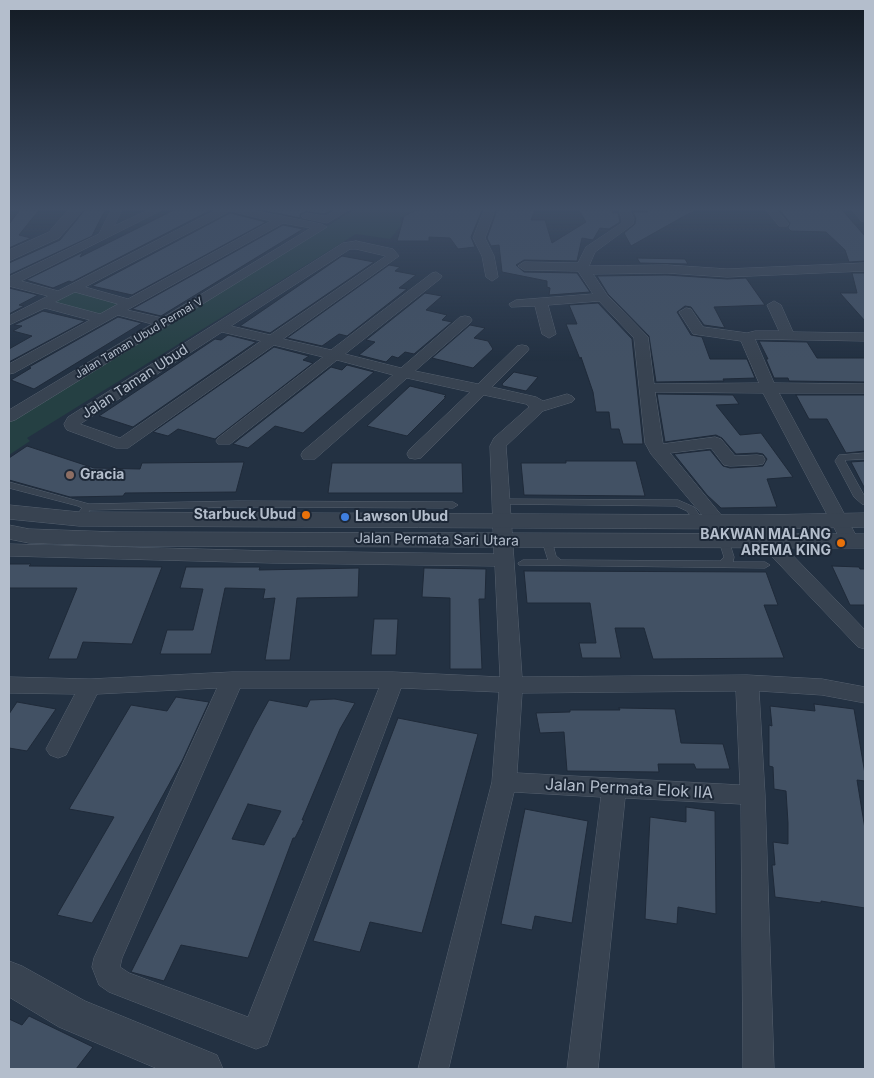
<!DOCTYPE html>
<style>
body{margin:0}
#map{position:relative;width:874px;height:1078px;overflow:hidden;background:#233142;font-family:Inter,sans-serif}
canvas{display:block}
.frame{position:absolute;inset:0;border:10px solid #b4becc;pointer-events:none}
</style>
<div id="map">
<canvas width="874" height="1078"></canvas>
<div class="frame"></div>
</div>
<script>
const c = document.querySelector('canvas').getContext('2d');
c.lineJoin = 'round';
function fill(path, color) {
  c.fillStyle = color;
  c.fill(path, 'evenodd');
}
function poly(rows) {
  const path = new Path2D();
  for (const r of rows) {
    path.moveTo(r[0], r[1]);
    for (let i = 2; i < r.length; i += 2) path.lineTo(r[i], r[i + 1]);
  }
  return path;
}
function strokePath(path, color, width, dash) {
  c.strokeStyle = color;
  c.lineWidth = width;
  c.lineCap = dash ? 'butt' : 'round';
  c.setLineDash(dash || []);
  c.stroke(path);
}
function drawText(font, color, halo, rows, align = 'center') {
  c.font = font + ' Inter,sans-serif';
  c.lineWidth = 4;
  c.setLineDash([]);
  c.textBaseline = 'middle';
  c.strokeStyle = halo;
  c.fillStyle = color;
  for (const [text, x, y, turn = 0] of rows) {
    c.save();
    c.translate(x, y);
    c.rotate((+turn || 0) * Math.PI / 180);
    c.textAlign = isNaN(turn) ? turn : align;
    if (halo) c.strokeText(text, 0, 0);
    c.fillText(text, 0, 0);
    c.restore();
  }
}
const green = poly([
 [353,210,415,210,412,212,417,216,400,218,403,227,399,228,390,239,356,234,27,438,30,441,9,455,9,421],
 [73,288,130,303,102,319,43,303]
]);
const building = poly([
 [20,210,39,210,19,235,31,238,9,248,9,224,20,210],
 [85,210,105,210,92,236,9,275,9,263,60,240,85,210],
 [174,210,211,210,72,282,69,281,53,288,26,280,83,252,80,257,174,210],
 [262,210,331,210,324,214,306,211,300,214,300,218,262,210],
 [417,210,482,210,471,237,475,247,458,249,450,238,429,237,429,241,397,241,404,216,417,210],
 [497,210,533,210,534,212,531,220,545,220,552,243,586,222,579,210,612,210,612,213,618,213,620,222,609,229,600,228,593,240,582,238,577,261,524,260,516,265,524,272,577,273,590,292,549,295,550,288,547,287,547,281,502,272,499,245,491,246,487,238,497,210],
 [647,210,695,210,631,246,624,233,635,224,636,218,633,212,648,212,647,210],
 [780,210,842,210,865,236,865,261,849,262,845,250,826,232,791,231,788,228,790,223,780,210],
 [230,213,266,222,132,295,92,286,230,213],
 [283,225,303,229,161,316,132,309,283,225],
 [342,256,374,262,270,333,240,326,342,256],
 [637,258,685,259,688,264,640,263,637,258],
 [389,265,400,267,395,271,416,275,399,288,407,289,347,336,339,334,322,346,287,338,389,265],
 [852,273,865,273,865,321,840,293,857,293,852,273],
 [667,275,727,279,746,278,765,305,714,307,725,328,704,325,691,307,685,306,677,312,691,335,702,337,710,359,747,359,755,378,723,379,724,381,656,382,649,336,608,294,597,276,667,275],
 [9,288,38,295,19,305,24,306,9,314,9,288],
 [425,293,442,296,426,310,447,315,442,320,452,322,414,354,405,352,398,358,392,356,386,362,359,355,375,342,366,340,425,293],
 [598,303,632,339,643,444,623,444,619,429,611,429,609,412,596,412,593,392,581,357,580,359,566,324,577,324,569,305,598,303],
 [43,311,85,321,9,362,9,349,32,336,13,331,22,326,14,325,43,311],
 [118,317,142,323,34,389,11,380,31,368,29,367,118,317],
 [470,325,485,328,474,338,488,341,493,349,473,368,432,358,470,325],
 [228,335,256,342,133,427,99,416,215,339,221,340,228,335],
 [759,341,807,342,817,358,865,358,865,382,789,381,788,378,774,378,766,359,768,359,759,341],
 [274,347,309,356,303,360,313,363,215,439,178,429,168,436,153,432,274,347],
 [347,365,374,372,303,433,275,426,248,448,233,444,331,367,342,370,347,365],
 [514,372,538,377,526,391,503,386,502,384,514,372],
 [410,386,446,395,444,397,446,397,407,436,367,426,410,386],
 [657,394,733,395,739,404,716,405,740,435,761,433,793,477,767,479,777,507,721,508,707,495,674,454,710,450,723,466,730,468,763,466,767,459,763,454,757,453,736,454,722,438,716,435,665,442,657,394],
 [796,395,865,395,865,451,846,453,827,419,809,419,796,395],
 [27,446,94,468,140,469,142,463,244,462,236,492,125,493,123,496,70,497,9,480,9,458,27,446],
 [566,461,636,461,645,496,524,495,521,463,566,463,566,461],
 [865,461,865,489,851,462,865,461],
 [332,463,462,463,463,493,328,493,332,463],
 [9,564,31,564,29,566,162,567,132,644,83,642,77,659,48,659,77,588,9,588,9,564],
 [832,566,859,567,860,569,865,569,865,605,850,605,832,566],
 [186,567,260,567,259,570,359,568,358,597,297,598,290,660,265,660,275,598,263,599,265,589,225,588,211,654,160,654,167,630,193,630,203,589,180,588,186,567],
 [424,568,486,569,485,599,479,599,482,669,450,669,450,598,422,597,424,568],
 [524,571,766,572,778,605,764,605,784,658,653,659,644,628,615,628,621,658,582,658,579,643,596,643,590,603,527,603,524,571],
 [374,619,398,619,396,655,371,655,374,619],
 [176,697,209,702,182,761,92,923,57,915,114,817,69,809,131,705,167,711,176,697],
 [335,699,355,703,340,729,302,820,304,820,295,838,293,838,248,958,181,945,164,981,131,972,254,727,269,700,307,707,310,700,335,699],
 [248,804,281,811,264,845,232,839,248,804],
 [17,702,56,709,27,751,9,748,9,714,17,702],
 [814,704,854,709,865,774,865,781,857,780,865,829,865,908,821,901,821,903,775,897,772,865,775,865,773,842,788,844,788,823,786,791,774,789,773,767,769,766,769,725,772,726,770,706,815,711,814,704],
 [619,708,675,709,681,743,723,744,730,769,696,769,694,764,658,764,659,772,567,771,564,732,540,733,536,713,570,712,570,710,620,710,619,708],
 [398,718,478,734,422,933,370,922,360,952,313,941,398,718],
 [686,807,715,811,716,914,678,907,677,924,645,919,650,817,686,822,686,807],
 [525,809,588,821,572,923,535,916,532,930,501,924,525,809],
 [29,1016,93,1047,76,1069,9,1069,9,1019,22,1025,29,1016]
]);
const service = poly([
 [865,453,865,459,845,460,845,461,865,497,865,505,862,504,854,497,835,461,839,455,865,453],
 [9,482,89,504,238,501,453,502,458,505,453,508,238,507,90,510,87,514,84,515,81,514,79,512,82,508,78,506,9,488,9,482],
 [502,499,678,500,694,507,704,522,699,525,696,524,687,511,676,506,499,504,497,502,499,500,502,499],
 [547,538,552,541,556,556,561,560,720,561,724,557,719,541,724,538,729,541,734,557,733,562,765,562,770,565,765,568,519,565,518,563,523,560,548,560,542,541,547,538]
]);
const minor = poly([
 [111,210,122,210,114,226,148,210,162,210,21,281,58,291,216,210,252,210,321,224,327,227,15,420,9,422,9,410,152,324,118,315,14,373,9,374,9,364,90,320,45,308,9,325,9,316,48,296,9,286,9,277,99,234,111,210],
 [230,211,271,221,128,299,85,287,230,211],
 [283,223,311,228,162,318,127,310,283,223],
 [75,292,118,304,100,314,55,302,75,292],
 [336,210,349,210,327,223,303,218,301,216,307,213,325,216,336,210],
 [484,210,495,210,485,238,494,256,498,277,492,281,486,277,482,256,473,238,484,210],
 [619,210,630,210,634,219,633,224,595,252,589,266,667,265,727,269,865,263,865,271,727,277,667,273,593,274,607,295,648,337,654,384,759,383,741,341,693,334,679,312,686,308,691,309,703,327,747,333,755,331,779,331,767,305,774,301,781,305,793,332,865,333,865,341,755,339,774,383,865,384,865,393,779,393,859,541,857,545,850,547,843,545,841,541,763,393,655,392,663,444,715,437,721,439,735,456,757,455,763,456,765,460,763,464,757,465,730,466,724,465,711,448,670,453,727,522,733,541,731,545,724,547,717,545,709,523,651,454,645,443,634,338,599,301,548,305,556,334,549,338,542,334,535,306,511,307,509,304,516,300,593,294,578,271,524,270,518,266,524,262,578,263,586,247,622,223,622,219,619,210],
 [766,210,777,210,789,224,787,226,779,226,766,210],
 [852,210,863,210,865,212,865,222,861,221,852,210],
 [356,241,393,249,399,256,283,339,331,350,432,273,436,272,442,276,440,279,345,354,401,368,460,317,465,316,470,317,472,320,470,323,415,371,478,384,517,346,522,345,527,346,529,349,527,352,492,387,536,397,543,401,567,394,572,396,575,399,572,402,543,411,506,446,522,677,747,675,822,679,865,687,865,703,822,695,759,691,765,795,774,1069,743,1069,741,804,625,798,598,1069,567,1069,601,797,514,792,449,1067,448,1069,418,1069,492,782,499,692,401,688,267,1045,256,1049,109,992,99,985,92,967,94,958,217,688,97,694,66,755,58,758,50,755,46,749,75,694,9,693,9,677,90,679,232,672,393,672,500,677,495,566,272,563,9,556,9,544,272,551,494,554,490,446,494,438,529,407,526,404,484,395,421,458,415,459,409,458,407,454,409,450,470,392,407,378,315,459,303,459,301,455,303,451,393,375,337,360,230,444,218,444,216,441,218,438,323,357,274,345,128,448,116,448,67,430,65,427,64,424,68,417,343,243,356,241],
 [350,249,356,249,386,256,270,335,231,326,350,249],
 [222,332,261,341,120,438,80,424,222,332],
 [240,688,379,688,248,1017,129,973,120,967,122,958,240,688],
 [736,691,740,785,517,773,522,693,736,691],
 [758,516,764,518,776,538,865,630,865,649,858,647,761,545,749,522,752,518,758,516]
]);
const tertiary = poly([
 [68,210,83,210,59,238,9,261,9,250,49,232,68,210],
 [9,505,79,512,758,515,865,513,865,527,758,529,79,526,9,519,9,505],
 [9,525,29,529,116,532,865,534,865,548,116,546,29,543,9,539,9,525],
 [9,961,22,966,85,1001,217,1055,223,1069,158,1069,59,1027,9,997,9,961]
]);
const markers = [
 [70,475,5,"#8d6e63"],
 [306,515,5,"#e8710a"],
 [345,517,5,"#3f7fe0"],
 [841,543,5,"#e8710a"]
];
const farStreetnames = [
 ["Jalan Taman Ubud Permai V",139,338,-31]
];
const streetNames = [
 ["Jalan Taman Ubud",135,382,-33],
 ["Jalan Permata Sari Utara",437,540,1]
];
const poiNames = [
 ["Gracia",80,475],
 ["Starbuck Ubud",296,515,"right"],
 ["Lawson Ubud",355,517],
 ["BAKWAN MALANG",831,535,"right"],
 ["AREMA KING",831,551,"right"]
];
const nearStreetnames = [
 ["Jalan Permata Elok IIA",629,789,3]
];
fill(green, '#254043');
fill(building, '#425164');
strokePath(building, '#1f2a39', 1);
strokePath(service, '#56616f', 1);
strokePath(minor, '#56616f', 1);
strokePath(tertiary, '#56616f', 1);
fill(service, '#384351');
fill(minor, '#384351');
fill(tertiary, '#384351');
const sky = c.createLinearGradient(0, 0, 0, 361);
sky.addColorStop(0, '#131b24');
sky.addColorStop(0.58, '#3f4e65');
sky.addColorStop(1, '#3f4e6500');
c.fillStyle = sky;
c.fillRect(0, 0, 874, 361);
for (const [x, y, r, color] of markers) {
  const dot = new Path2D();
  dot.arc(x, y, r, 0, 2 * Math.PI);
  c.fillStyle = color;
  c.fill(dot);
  strokePath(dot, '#1d2837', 2);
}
drawText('11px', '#b4becc', '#1d2837', farStreetnames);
drawText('14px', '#b4becc', '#1d2837', streetNames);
drawText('bold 14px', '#b4becc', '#1d2837', poiNames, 'left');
drawText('16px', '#b4becc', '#1d2837', nearStreetnames);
</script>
